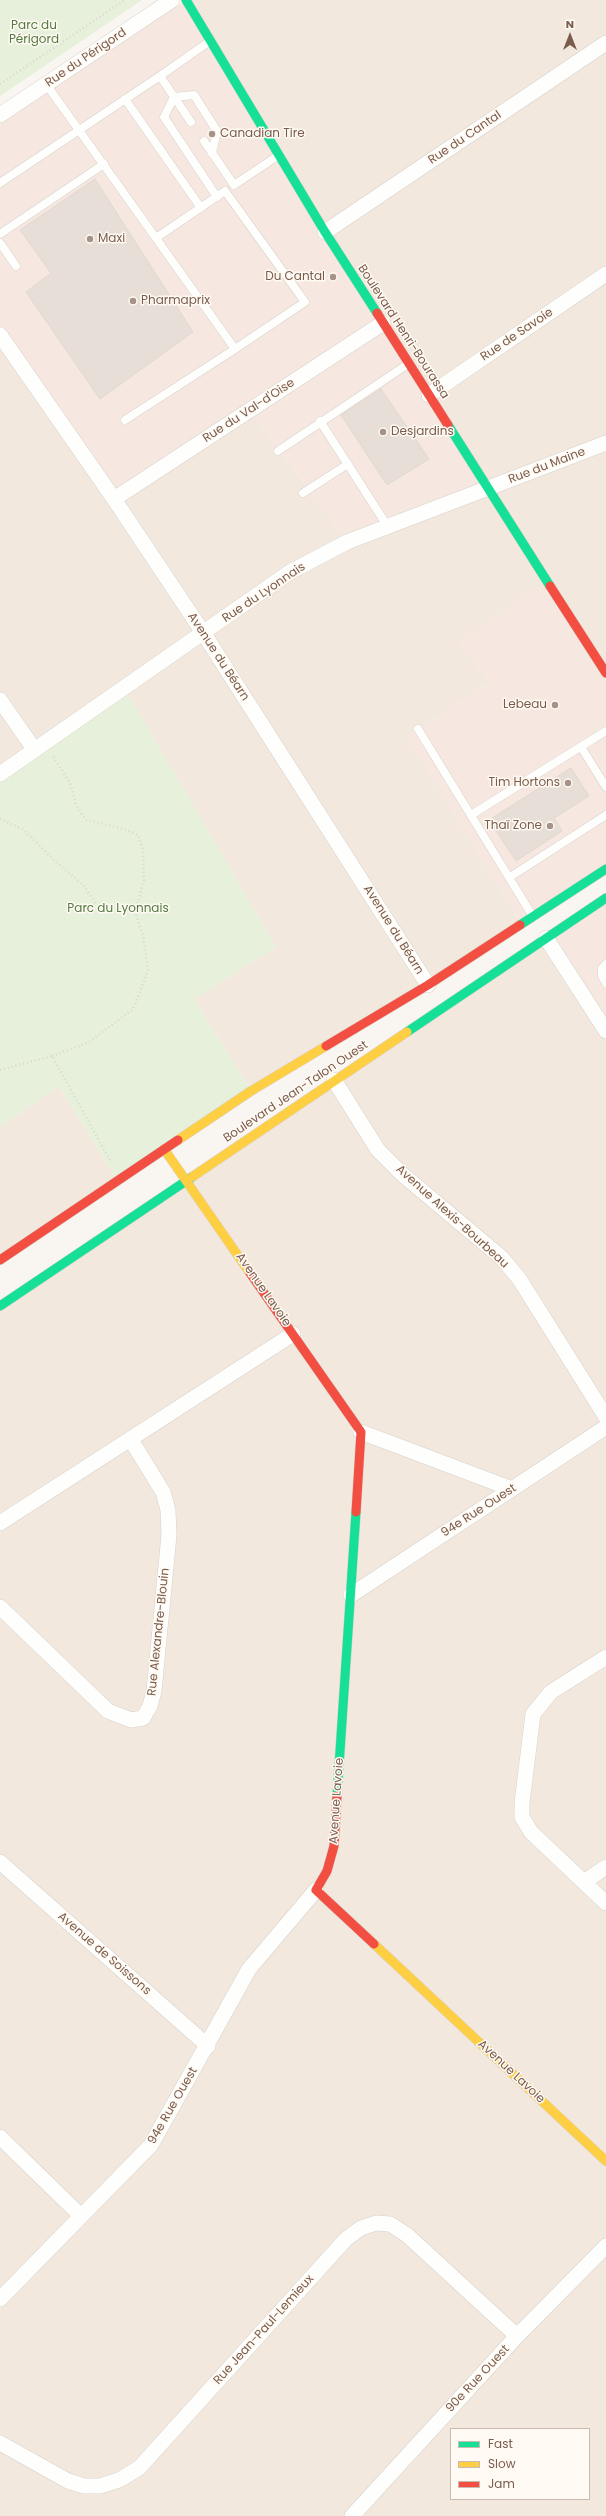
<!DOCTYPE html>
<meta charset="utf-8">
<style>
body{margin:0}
#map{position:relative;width:606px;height:2516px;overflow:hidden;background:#f9f5f0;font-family:Poppins,sans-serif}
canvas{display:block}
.legend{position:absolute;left:450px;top:2428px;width:140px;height:72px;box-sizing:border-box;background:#fffaf3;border:1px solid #cabbb1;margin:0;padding:5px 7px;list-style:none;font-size:12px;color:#7a5c4d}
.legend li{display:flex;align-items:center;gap:8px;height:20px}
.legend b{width:20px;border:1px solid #cabbb1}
.north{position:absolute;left:550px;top:16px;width:40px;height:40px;-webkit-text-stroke:3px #fffaf3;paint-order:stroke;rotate:0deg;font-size:11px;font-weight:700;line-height:16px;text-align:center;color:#7a5c4d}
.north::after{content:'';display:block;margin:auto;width:14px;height:18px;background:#7a5c4d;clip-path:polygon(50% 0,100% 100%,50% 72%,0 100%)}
</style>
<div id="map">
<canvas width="606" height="2516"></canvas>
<ul class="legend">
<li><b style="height:5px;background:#16e098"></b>Fast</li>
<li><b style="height:5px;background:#ffcf43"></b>Slow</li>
<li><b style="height:5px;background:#f24e42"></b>Jam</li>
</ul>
<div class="north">N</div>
</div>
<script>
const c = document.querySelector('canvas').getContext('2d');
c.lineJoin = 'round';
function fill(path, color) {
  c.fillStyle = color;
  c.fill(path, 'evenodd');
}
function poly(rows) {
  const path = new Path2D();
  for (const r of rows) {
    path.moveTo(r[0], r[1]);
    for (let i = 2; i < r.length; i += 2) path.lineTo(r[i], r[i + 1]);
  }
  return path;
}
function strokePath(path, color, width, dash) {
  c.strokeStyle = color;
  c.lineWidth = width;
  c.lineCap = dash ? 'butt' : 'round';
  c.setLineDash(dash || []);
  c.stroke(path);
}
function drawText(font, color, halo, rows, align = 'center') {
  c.font = font + ' Poppins,sans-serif';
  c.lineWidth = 3;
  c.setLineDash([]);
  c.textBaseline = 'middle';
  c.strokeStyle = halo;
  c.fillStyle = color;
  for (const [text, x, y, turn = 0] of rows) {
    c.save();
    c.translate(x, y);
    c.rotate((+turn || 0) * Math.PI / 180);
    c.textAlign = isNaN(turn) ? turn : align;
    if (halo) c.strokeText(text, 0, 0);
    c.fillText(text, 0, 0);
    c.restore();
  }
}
const residential = poly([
 [186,0,606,0,606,673,459,642,489,682,407,737,521,924,251,1091,194,999,276,947,134,705,121,688,0,774,0,335,250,410,347,542],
 [546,938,606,1031,606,2516,0,2516,0,1306],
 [451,2429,589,2429,589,2499,451,2499],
 [59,1086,117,1180,0,1260,0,1127]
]);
const commercial = poly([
 [186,0,488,489,347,542,250,410,114,499,0,335,0,115],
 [547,580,606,673,606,869,521,924,406,737,489,682,459,642],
 [606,898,606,1031,546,938]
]);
const green = poly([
 [0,0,142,0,0,96],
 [121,688,134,704,276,947,194,999,251,1091,117,1180,59,1086,0,1127,0,774]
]);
const building = poly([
 [95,179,193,332,100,399,26,292,51,273,20,230,95,179],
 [381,389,429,459,387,485,341,415,381,389],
 [571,768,589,796,554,818,562,831,516,861,489,820,571,768]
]);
const path = poly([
 [0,84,125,0],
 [0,819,23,829,53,859,84,886,96,904,111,912,129,911,138,902,144,880,143,850,138,835,124,829,86,820,76,805,70,783,53,756],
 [52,1056,89,1042,133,1009,148,970,143,935,133,906],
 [0,1070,52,1056,111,1162]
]);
const lane = poly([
 [46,84,235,349,305,302,225,191,156,238],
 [125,99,201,208],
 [191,122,160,76,210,41],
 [204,141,234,185,279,155],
 [212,153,217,131,194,95,174,97,164,117,217,197],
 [0,183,160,76],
 [0,234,104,164],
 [0,243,16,266],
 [125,420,235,349],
 [320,421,388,527],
 [278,451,408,364],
 [303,493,348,464],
 [418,729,532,915],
 [581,747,606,787],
 [471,815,606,731],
 [510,877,606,815],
 [606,964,602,968,602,976,606,983]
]);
const street = poly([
 [0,115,172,0],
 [325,232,606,43],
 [0,335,114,499,204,634,428,985],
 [429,395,606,274],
 [114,499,383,323],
 [0,700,34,749],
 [0,774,290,572,347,542,606,443],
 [546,938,606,1031],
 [334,1080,378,1150,402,1174,502,1258,520,1280,606,1417],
 [361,1432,512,1489],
 [0,1523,293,1334],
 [351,1595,606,1427],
 [0,1607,108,1711,131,1720,143,1718,150,1706,154,1691,169,1535,168,1510,163,1492,131,1440],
 [606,1657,551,1692,533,1714,522,1803,522,1817,531,1832,606,1903],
 [0,1862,208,2046],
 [584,1882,606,1867],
 [0,2137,81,2216],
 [0,2299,151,2145,249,1969,316,1890],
 [0,2443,68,2481,84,2486,100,2486,119,2480,139,2468,346,2239,361,2228,376,2223,390,2224,407,2235,517,2336],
 [352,2516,517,2336,606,2246]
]);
const fast = poly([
 [186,0,325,232,377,313],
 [448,425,550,586],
 [520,925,606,869],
 [407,1032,606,898],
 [0,1306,192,1177],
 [337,1796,356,1512]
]);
const slow = poly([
 [178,1140,251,1091,326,1046],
 [164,1149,250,1273],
 [192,1177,407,1032],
 [374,1944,606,2161]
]);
const jam = poly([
 [377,313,448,425],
 [550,586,606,673],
 [326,1046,428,985,520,925],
 [0,1260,178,1140],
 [250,1273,361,1432,356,1512],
 [337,1796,334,1846,327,1871,316,1890,374,1944]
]);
const markers = [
 [212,134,4,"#a69286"],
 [90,239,4,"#a69286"],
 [333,277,4,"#a69286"],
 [133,301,4,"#a69286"],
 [383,432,4,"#a69286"],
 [555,705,4,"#a69286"],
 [568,783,4,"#a69286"],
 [550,826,4,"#a69286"]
];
const parkNames = [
 ["Parc du",34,26],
 ["Périgord",34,40],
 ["Parc du Lyonnais",118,909]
];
const streetNames = [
 ["Rue du Périgord",86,58,-34],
 ["Rue du Cantal",465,138,-34],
 ["Boulevard Henri-Bourassa",403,332,57],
 ["Rue de Savoie",517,335,-34],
 ["Rue du Val-d'Oise",249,411,-33],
 ["Rue du Maine",547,466,-21],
 ["Rue du Lyonnais",264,593,-34],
 ["Avenue du Béarn",218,657,57],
 ["Avenue du Béarn",393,930,58],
 ["Boulevard Jean-Talon Ouest",296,1092,-34],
 ["Avenue Alexis-Bourbeau",452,1217,42],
 ["Avenue Lavoie",263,1290,55],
 ["94e Rue Ouest",479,1511,-33],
 ["Rue Alexandre-Blouin",159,1632,-84],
 ["Avenue Lavoie",337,1801,-86],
 ["Avenue de Soissons",104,1954,41],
 ["Avenue Lavoie",511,2072,43],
 ["94e Rue Ouest",173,2106,-60],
 ["Rue Jean-Paul-Lemieux",264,2330,-48],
 ["90e Rue Ouest",478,2379,-47]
];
const poiNames = [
 ["Canadian Tire",220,134],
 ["Maxi",98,239],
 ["Du Cantal",325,277,"right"],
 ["Pharmaprix",141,301],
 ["Desjardins",391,432],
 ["Lebeau",547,705,"right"],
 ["Tim Hortons",560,783,"right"],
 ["Thaï Zone",542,826,"right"]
];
fill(residential, '#f2e8de');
fill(commercial, '#f6e8e1');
fill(green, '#e7f0db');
fill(building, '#e6ded7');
strokePath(building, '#e2d8d2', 1);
strokePath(lane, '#d7d1cb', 9);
strokePath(street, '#d7d1cb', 16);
strokePath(fast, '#d9d2cb', 10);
strokePath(slow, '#d9d2cb', 10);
strokePath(jam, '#d9d2cb', 10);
strokePath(path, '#dcd5d0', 2.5, [1, 3]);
strokePath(lane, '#fefefd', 8);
strokePath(street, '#fefefd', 15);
strokePath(fast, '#16e098', 9);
strokePath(slow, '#ffcf43', 9);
strokePath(jam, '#f24e42', 9);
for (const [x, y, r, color] of markers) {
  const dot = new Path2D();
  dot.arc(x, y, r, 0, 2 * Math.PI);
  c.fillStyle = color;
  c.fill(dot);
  strokePath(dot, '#fffaf3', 1.5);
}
drawText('12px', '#537a41', '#fffaf3', parkNames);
drawText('12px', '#7a5c4d', '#fffaf3', streetNames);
drawText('12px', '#7a5c4d', '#fffaf3', poiNames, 'left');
</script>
